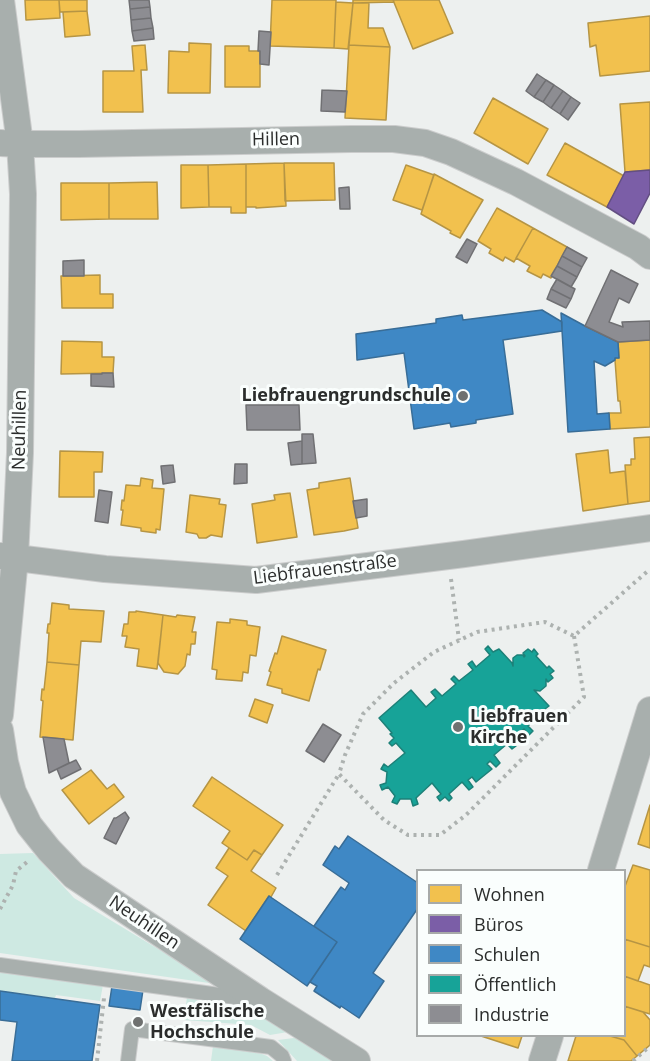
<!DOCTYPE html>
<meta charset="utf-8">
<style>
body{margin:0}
#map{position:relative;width:650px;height:1061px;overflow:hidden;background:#edf0ef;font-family:"Open Sans",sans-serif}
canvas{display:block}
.legend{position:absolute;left:416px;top:869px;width:210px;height:168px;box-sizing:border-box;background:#fafefd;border:2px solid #a7aaa9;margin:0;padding:8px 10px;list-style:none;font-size:18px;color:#2b2d2c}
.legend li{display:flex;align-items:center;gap:12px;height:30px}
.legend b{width:30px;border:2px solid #a7aaa9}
</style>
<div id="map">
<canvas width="650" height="1061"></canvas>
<ul class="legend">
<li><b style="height:16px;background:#f2c14e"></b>Wohnen</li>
<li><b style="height:16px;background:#7b5ea7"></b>Büros</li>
<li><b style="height:16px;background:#3f88c5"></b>Schulen</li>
<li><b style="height:16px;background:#17a398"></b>Öffentlich</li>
<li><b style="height:16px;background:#8d8d92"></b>Industrie</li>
</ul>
</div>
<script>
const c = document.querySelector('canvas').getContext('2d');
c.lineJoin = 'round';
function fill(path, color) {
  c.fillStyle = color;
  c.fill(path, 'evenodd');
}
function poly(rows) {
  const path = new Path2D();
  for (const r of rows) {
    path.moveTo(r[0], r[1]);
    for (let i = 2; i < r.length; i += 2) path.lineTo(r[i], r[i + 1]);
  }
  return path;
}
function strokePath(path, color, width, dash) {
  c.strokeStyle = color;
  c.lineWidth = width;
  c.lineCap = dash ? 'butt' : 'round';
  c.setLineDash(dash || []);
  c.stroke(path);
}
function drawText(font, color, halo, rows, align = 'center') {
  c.font = font + ' "Open Sans",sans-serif';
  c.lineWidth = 6;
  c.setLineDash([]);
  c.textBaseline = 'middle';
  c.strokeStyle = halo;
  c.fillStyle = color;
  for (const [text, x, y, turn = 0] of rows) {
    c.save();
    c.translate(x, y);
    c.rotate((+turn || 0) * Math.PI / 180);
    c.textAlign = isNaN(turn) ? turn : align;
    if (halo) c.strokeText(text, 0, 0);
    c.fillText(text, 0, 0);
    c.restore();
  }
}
const green = poly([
 [33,853,74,898,216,984,0,953,0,854],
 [0,971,103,985,100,1001,56,995,55,998,0,991],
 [143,990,241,1003,294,1031,270,1035,251,1025,184,1020,187,997,142,992],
 [302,1037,338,1061,297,1061,278,1040],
 [213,1046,262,1054,267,1056,273,1061,211,1061]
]);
const homes = poly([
 [25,0,59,0,60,18,26,20,25,0],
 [59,0,87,0,87,11,60,12,59,0],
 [272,0,336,0,334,48,270,46,272,0],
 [353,0,393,0,394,2,353,3,353,0],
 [393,0,439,0,453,33,413,49,393,0],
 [336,2,353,3,348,49,334,48,336,2],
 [353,3,369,3,368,28,383,28,390,47,349,45,353,3],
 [87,11,90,35,65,37,63,12,87,11],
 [650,16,650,71,600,76,596,45,590,47,588,23,650,16],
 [189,43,211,44,210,93,168,93,169,51,189,52,189,43],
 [145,45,147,70,141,70,143,112,103,112,103,71,134,71,132,46,145,45],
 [349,45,390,47,386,120,345,118,349,45],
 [225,46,249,46,249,51,260,51,260,87,225,87,225,46],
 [493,98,548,129,528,164,474,133,493,98],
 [650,102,650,170,625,172,620,104,650,102],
 [565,143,624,176,607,207,547,175,565,143],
 [284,163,334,163,335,200,285,201,284,163],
 [284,163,286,206,256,208,256,207,246,207,246,164,284,163],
 [246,164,246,213,231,213,231,207,209,207,208,165,246,164],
 [181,165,208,165,209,207,181,208,181,165],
 [406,165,434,175,422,210,393,200,406,165],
 [434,174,483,200,460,238,450,233,451,231,421,214,434,174],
 [157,182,158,219,109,219,109,183,157,182],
 [61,183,109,183,109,219,61,220,61,183],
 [497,208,533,228,514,262,505,257,503,261,489,253,491,249,478,241,497,208],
 [533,228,567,247,551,278,543,274,541,278,527,271,530,266,516,258,533,228],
 [100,275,100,294,113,294,113,308,62,308,61,276,100,275],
 [650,340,650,427,610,429,609,413,621,413,620,401,618,401,615,360,615,358,619,358,618,342,650,340],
 [62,341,102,342,102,357,114,357,113,373,61,374,62,341],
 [650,437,650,501,628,504,625,465,631,465,631,459,635,459,634,438,650,437],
 [608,450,610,473,625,471,628,504,583,511,576,454,608,450],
 [60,451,103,452,102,472,94,472,94,497,59,497,60,451],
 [141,478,153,480,152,488,164,489,160,530,156,529,156,533,141,531,141,528,121,525,123,510,121,510,122,500,124,501,126,485,140,486,141,478],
 [350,478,358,528,344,531,314,535,307,490,319,488,319,483,350,478],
 [290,493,297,537,257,543,252,504,275,500,274,495,290,493],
 [190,495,220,499,219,504,226,505,222,537,211,535,206,538,199,538,197,534,186,532,190,495],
 [52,603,69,605,69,609,104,611,101,642,81,641,79,665,47,662,49,633,47,633,48,624,50,624,52,603],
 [136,611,163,615,157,669,137,666,139,649,125,647,127,636,122,636,124,624,128,624,129,612,136,612,136,611],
 [163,615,176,617,177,615,195,617,192,632,196,632,195,644,191,644,190,655,187,654,185,666,178,674,164,672,158,663,163,615],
 [230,619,247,621,247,625,260,627,256,656,250,655,248,673,243,672,242,681,216,679,217,670,212,669,217,622,230,623,230,619],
 [282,636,326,650,320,670,318,669,309,701,282,693,282,689,267,685,271,672,269,671,275,653,277,654,282,636],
 [47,662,79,665,73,740,40,737,43,701,41,700,42,689,44,690,47,662],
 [255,699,273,705,267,723,249,716,255,699],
 [91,770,107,789,114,784,124,797,89,824,62,790,91,770],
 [212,777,283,825,262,855,254,850,247,860,222,843,230,831,193,806,212,777],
 [650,805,650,848,638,844,650,805],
 [229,848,247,860,254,850,262,855,251,871,276,888,271,897,269,896,246,931,208,905,228,876,216,868,229,848],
 [633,865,650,870,650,947,624,939,624,889,633,865],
 [624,939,650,947,650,967,644,965,638,981,624,976,624,939],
 [624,976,650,985,650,1014,624,1006,624,976],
 [624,1006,643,1012,650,1020,650,1045,637,1056,624,1040,610,1036,624,1036,624,1006],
 [481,1036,522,1036,518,1048,481,1036],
 [576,1036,610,1036,624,1040,637,1056,631,1061,568,1061,576,1036]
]);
const offices = poly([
 [650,170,650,193,634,224,607,207,625,172,650,170]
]);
const schools = poly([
 [542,310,562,322,562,331,503,340,513,414,476,420,476,423,451,427,450,423,414,429,404,353,357,360,356,334,436,323,436,319,462,315,463,320,542,310],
 [561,313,585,326,618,342,619,358,615,358,615,360,605,366,594,361,597,414,609,413,610,429,568,432,561,313],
 [348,836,418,883,418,908,373,973,384,981,359,1018,341,1006,340,1008,314,991,317,986,310,982,337,942,314,926,341,887,345,890,349,883,323,865,335,846,339,849,348,836],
 [269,896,337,942,307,986,240,939,269,896],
 [112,986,143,990,140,1010,109,1006,112,986],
 [0,991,100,1005,92,1061,12,1061,17,1022,0,1020,0,991]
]);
const public = poly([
 [488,646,493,652,499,649,512,663,513,666,513,658,517,655,523,655,524,657,525,656,523,653,528,649,532,652,534,649,538,654,536,656,547,668,549,666,554,671,550,674,553,678,548,682,546,679,546,686,540,691,534,690,549,706,545,709,545,711,550,717,546,720,541,714,528,726,533,731,529,735,524,729,511,741,516,746,512,749,507,744,494,755,500,763,496,767,490,761,487,764,492,769,476,782,472,777,468,780,473,787,469,790,462,782,449,794,452,798,449,801,445,797,440,801,437,797,441,794,432,783,416,798,418,804,413,806,411,799,400,799,397,804,392,802,395,796,388,787,382,790,380,785,386,783,387,772,381,769,384,764,388,767,405,753,396,743,392,746,389,743,394,738,390,734,392,733,379,718,411,690,426,707,436,698,431,692,435,689,442,696,456,684,451,679,454,676,459,681,473,670,468,664,472,661,476,667,490,655,485,649,488,646]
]);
const industry = poly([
 [129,0,149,0,150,7,130,9,129,0],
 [150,7,151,18,131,20,130,9,150,7],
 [151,18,153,28,132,31,131,20,151,18],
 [153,28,154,39,134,41,132,31,153,28],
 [259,31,271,32,269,65,260,64,260,51,258,51,259,31],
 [537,74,546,80,534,97,526,91,537,74],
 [546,80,554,85,543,102,534,97,546,80],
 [554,85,563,91,551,108,543,102,554,85],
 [322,90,347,91,345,112,321,111,322,90],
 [563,91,571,97,560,114,551,108,563,91],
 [571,97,580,103,568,120,560,114,571,97],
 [349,187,350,209,340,209,339,188,349,187],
 [467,239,477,244,467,263,456,257,467,239],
 [567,247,587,258,582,267,562,256,567,247],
 [562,256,582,267,577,277,557,266,562,256],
 [84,260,84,276,63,276,63,261,84,260],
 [557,266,577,277,571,287,551,276,557,266],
 [611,270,638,284,629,303,619,298,609,322,623,327,622,322,650,321,650,340,618,342,585,326,611,270],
 [557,279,575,289,571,299,551,289,557,279],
 [551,289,571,299,566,308,547,299,551,289],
 [102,373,113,373,114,387,91,386,91,374,102,374,102,373],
 [246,405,299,405,300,430,247,430,246,405],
 [302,434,313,434,316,463,302,464,302,434],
 [302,441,302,464,291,465,288,443,302,441],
 [235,464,247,464,247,483,234,484,235,464],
 [173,465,175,482,163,484,161,466,173,465],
 [99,490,112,492,108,523,95,521,99,490],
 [367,499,367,516,356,518,353,501,367,499],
 [323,724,341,735,324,762,306,751,323,724],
 [43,737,64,739,69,763,49,773,43,737],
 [76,760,81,769,61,779,57,769,76,760],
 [125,812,129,818,116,844,104,838,114,818,116,818,125,812]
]);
const path = poly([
 [451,579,459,640],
 [574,636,584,697,466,815,440,835,408,835,384,820,339,774,345,755,363,714,394,683,434,652,477,632,545,622,574,636,650,569],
 [277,875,339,774],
 [0,909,13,885,16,871,27,862],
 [97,1061,104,998],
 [633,1061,650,1046]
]);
const service = poly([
 [0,965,249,999],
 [128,1061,132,1029,271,1047,282,1056,284,1061]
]);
const minor = poly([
 [0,143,20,144,79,144,351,139,394,139,425,143,451,152,516,182,638,247,650,256],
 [0,556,105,569,256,580,464,554,650,528],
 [0,715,15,558,20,453,23,194,20,144,1,0],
 [0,730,5,762,13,792,29,825,49,850,74,876,260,1000,357,1061],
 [601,870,650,710],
 [542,1061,550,1036]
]);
const markers = [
 [463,396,6,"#6f7170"],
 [458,727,6,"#6f7170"],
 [138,1022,6,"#6f7170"]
];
const streetNames = [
 ["Hillen",276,140,-1],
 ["Neuhillen",20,430,-89],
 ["Liebfrauenstraße",325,570,-7],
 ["Neuhillen",144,923,34]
];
const poiNames = [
 ["Liebfrauengrundschule",451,396,"right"],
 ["Liebfrauen",470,717],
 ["Kirche",470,738],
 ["Westfälische",150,1012],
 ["Hochschule",150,1033]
];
fill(green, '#cee9e2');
fill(homes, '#f2c14e');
strokePath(homes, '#b69544', 1.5);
fill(offices, '#7b5ea7');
strokePath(offices, '#634f82', 1.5);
fill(schools, '#3f88c5');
strokePath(schools, '#396d97', 1.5);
fill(public, '#17a398');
strokePath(public, '#1d8078', 1.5);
fill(industry, '#8d8d92');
strokePath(industry, '#707073', 1.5);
strokePath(service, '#cbcccc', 16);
strokePath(minor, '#cbcccc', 28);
strokePath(path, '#adb2b0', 4, [3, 4.5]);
strokePath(service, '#a8afad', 14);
strokePath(minor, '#a8afad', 26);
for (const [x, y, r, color] of markers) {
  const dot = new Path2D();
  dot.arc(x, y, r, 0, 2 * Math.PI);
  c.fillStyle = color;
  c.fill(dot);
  strokePath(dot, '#fafefd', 2);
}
drawText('18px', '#2b2d2c', '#fafefd', streetNames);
drawText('bold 18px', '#2b2d2c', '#fafefd', poiNames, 'left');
</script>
